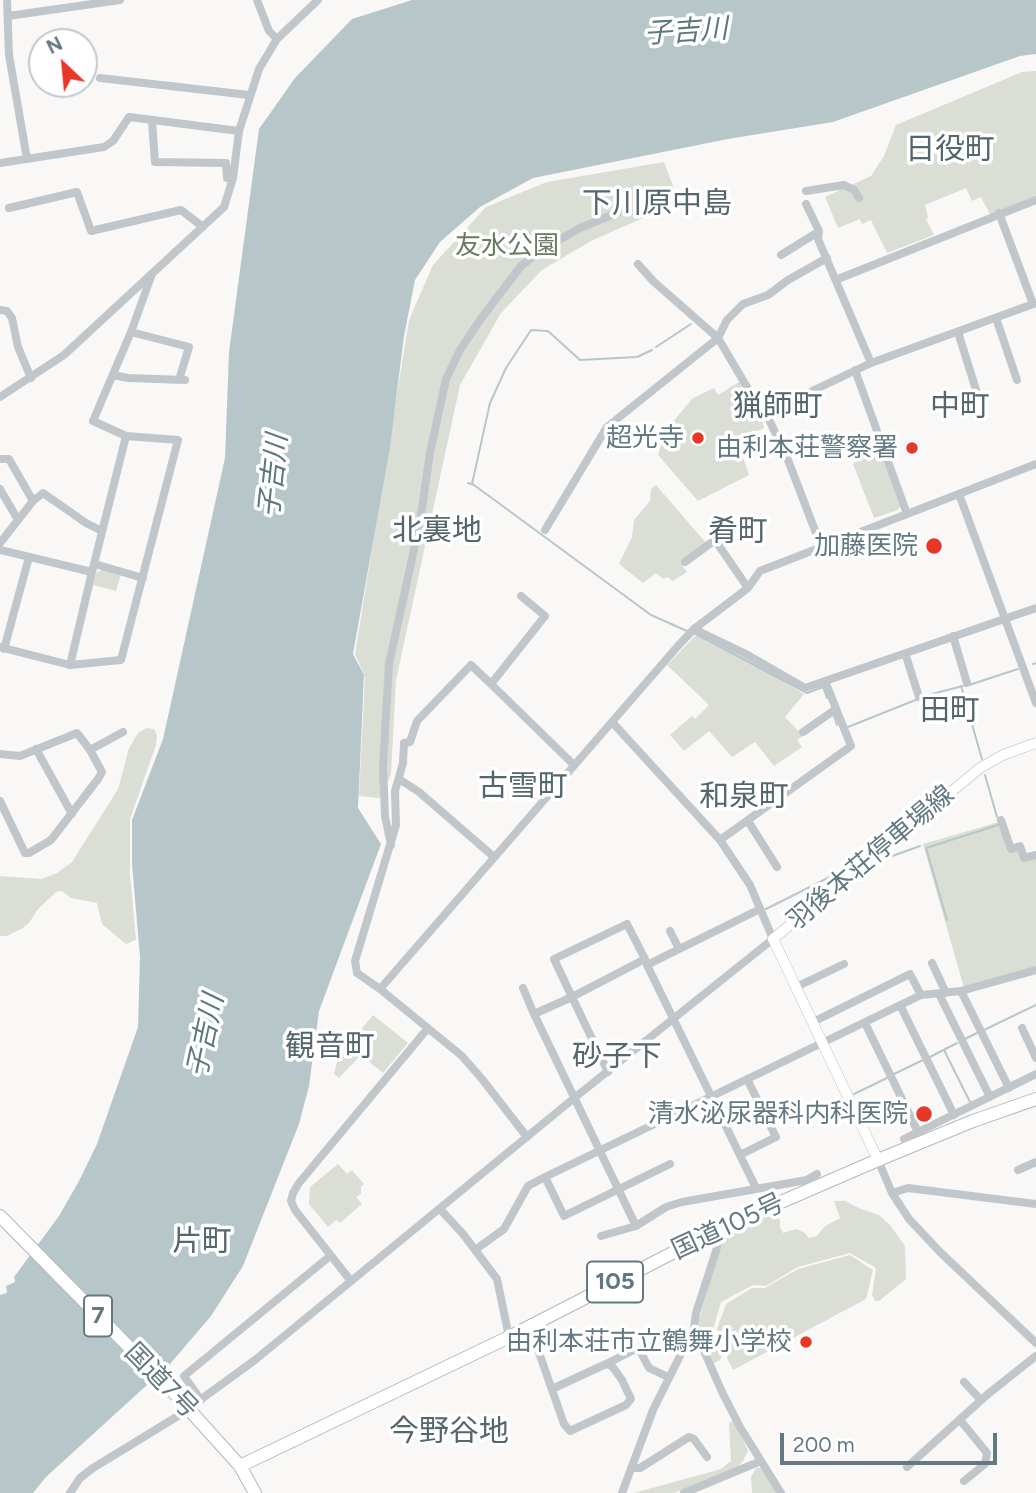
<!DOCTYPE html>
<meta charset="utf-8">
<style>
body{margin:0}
#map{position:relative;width:1036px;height:1493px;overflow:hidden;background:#f9f8f6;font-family:Figtree,sans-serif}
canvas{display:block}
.north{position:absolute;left:28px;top:28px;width:70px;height:70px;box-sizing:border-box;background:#fff;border:2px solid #c1c9cd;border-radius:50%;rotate:334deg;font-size:19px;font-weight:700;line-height:28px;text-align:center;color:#637982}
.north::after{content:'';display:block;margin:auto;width:24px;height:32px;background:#e83727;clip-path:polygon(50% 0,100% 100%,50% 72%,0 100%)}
.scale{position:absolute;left:780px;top:1433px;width:217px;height:32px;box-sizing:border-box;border:4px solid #637982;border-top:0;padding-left:9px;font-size:21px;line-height:24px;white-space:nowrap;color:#637982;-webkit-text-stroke:5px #fff;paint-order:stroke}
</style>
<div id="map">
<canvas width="1036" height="1493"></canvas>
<div class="north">N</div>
<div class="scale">200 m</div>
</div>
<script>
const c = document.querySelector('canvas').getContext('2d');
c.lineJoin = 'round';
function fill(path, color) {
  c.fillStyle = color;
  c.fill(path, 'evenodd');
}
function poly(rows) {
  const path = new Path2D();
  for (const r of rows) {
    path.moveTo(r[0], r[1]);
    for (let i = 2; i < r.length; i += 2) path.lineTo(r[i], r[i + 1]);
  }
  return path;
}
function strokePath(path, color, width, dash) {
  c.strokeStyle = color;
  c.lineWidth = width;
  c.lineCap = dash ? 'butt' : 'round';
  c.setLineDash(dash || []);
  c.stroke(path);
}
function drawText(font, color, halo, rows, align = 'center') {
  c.font = font + ' Figtree,"Noto Sans JP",sans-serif';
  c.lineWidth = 7;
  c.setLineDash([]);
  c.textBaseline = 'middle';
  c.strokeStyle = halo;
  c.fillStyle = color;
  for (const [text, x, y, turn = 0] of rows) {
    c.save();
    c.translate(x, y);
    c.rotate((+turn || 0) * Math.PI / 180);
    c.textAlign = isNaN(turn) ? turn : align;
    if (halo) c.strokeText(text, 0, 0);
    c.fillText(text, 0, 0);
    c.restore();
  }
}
const green = poly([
 [1036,71,1036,197,990,214,981,197,972,201,966,188,925,205,928,218,926,219,934,235,887,253,871,220,862,224,860,219,838,228,825,197,871,176,884,156,896,125,1022,72],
 [664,162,679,202,591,241,542,270,501,313,460,385,396,680,391,774,380,798,359,796,365,677,355,654,409,320,433,265,486,207,547,182],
 [739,382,760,413,764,428,745,436,738,443,749,475,698,501,658,455,666,430,693,398,714,388,718,395],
 [877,442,900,506,898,510,874,518,853,464,856,462,853,452],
 [656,485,707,544,682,565,687,572,673,581,667,577,663,579,656,573,643,583,619,564,632,537,634,520,650,501,651,489],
 [103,569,121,574,116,591,93,585,96,573],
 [697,634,750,660,804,694,785,717,803,736,797,740,802,747,774,766,755,742,732,757,709,731,684,751,670,735,692,716,695,719,709,705,667,665],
 [146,728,154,729,157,735,156,745,130,819,130,873,136,940,126,944,102,924,97,903,71,898,62,891,56,892,38,909,29,923,23,928,7,936,0,936,0,876,41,879,57,873,72,862,118,789,129,748,138,733],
 [999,822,1008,852,1019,849,1024,860,1036,857,1036,969,964,988,923,844],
 [373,1015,408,1043,383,1073,361,1055,339,1078,334,1074,339,1055,352,1050,350,1043],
 [338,1164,347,1174,352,1170,364,1184,361,1187,361,1194,356,1197,362,1204,340,1223,336,1220,328,1227,309,1204,310,1187],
 [834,1201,845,1201,856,1207,879,1215,890,1225,905,1246,906,1279,879,1301,875,1301,872,1295,876,1268,850,1253,798,1267,766,1286,753,1285,721,1302,714,1326,715,1334,724,1351,720,1360,714,1363,699,1329,699,1320,722,1236,768,1212,775,1213,780,1219,780,1227,783,1233,796,1229,805,1233,809,1238,817,1236,824,1227,840,1218],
 [850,1255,873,1270,866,1299,733,1370,727,1358,729,1350,717,1329,726,1304,752,1288,765,1288,798,1269],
 [732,1421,737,1427,748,1451,743,1461,737,1468,674,1493,634,1493,721,1469,731,1461,729,1423],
 [756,1468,761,1468,778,1493,752,1493,751,1477]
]);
const water = poly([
 [412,0,1036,0,1036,54,1020,56,833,122,728,139,533,178,480,207,440,242,415,280,404,336,390,447,353,654,364,675,358,808,381,844,319,1011,309,1086,299,1124,243,1266,211,1316,170,1364,46,1477,33,1493,0,1493,0,1295,7,1293,6,1286,15,1282,14,1277,59,1216,79,1181,97,1144,138,1027,140,957,132,864,132,820,163,739,225,458,229,352,259,129,295,78,352,19]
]);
const stream = poly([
 [656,347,691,324],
 [468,483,474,485,651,615,687,631],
 [472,484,490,403,506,368,531,330,548,331,580,360,637,357,652,350],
 [694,633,807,693,823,687,827,698],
 [1033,664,1036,663],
 [969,685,1018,669],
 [961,686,982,759],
 [834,716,837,725],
 [848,727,928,695,963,686],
 [985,775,997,817],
 [884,859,920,846],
 [766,909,856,864],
 [947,920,926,848,998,825],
 [984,1030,1036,1005],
 [965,1039,977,1033],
 [944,1050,970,1102],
 [930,1057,957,1043],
 [894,1074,923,1060],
 [854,1094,887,1078]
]);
const minor = poly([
 [7,0,9,55,27,159],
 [257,0,269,31,277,39],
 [8,16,120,0],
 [100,78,249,95],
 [152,122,155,162,226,163,227,178,233,178],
 [0,163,104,147,113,141,129,117,239,131],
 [806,191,844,185,854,190,859,198],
 [806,204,819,231,818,239,871,363],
 [9,208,77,192,91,231,181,210,203,227],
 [999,213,1033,304],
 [781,255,818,232],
 [638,264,653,281,718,338,757,404,766,413,788,460,821,546],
 [838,279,1036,200],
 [0,310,7,311,12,318,18,347,31,378],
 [996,318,1017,380],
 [131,332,189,347,179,380],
 [958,332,977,393],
 [855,370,907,514],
 [113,375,128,378,185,380],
 [0,397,64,355,224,207,233,178,239,131,259,69,277,39,318,0],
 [766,413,871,363,1036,303],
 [0,459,9,459,33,501],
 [0,489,18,520],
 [959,494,1036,703],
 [545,530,607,427,718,338,727,320,743,304,768,295,788,280,827,258],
 [0,543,33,501,43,493,86,523,102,531],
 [0,550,92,572,126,436,93,421,131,332,152,274],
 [685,562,715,540,748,588],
 [95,564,143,578],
 [521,596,545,616,491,684,574,765],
 [694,629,744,653,805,688,1036,608],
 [953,636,967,683],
 [0,647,70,665,121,660,178,440,126,436],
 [4,649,29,557],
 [905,653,919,697],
 [70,665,92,572],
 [491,684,471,665,417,721,410,742,404,743,403,763,395,791,396,825,355,961,357,973,380,989,462,1056,482,1079,527,1137],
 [803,732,836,709],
 [36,749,72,814],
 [0,754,20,756,77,733,90,750,123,732],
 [399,779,419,792,494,857],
 [0,801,25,853,29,853,51,840,98,779,102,772,90,750],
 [1001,820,1011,849,1020,846,1024,858,1036,855],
 [748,821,777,867],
 [720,840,851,746,825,681],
 [391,845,385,816,383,766,389,664,420,522,430,453,446,379,460,350,480,320,521,266,543,249,580,228,617,213],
 [670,931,679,949],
 [932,963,946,993],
 [796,987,844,964],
 [523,988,534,1014,572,997,645,959,627,924,554,959,572,997,608,1072],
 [380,989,677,647,694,629,748,588,760,571,1036,464],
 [961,991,1009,1088],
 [939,994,990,1097],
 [900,1005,954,1115],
 [534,1014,636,1226],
 [813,1022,910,974,921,995],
 [865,1023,918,1132],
 [1022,1028,1036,1058],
 [904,1139,1036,1074],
 [740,1155,776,1137,747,1079],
 [878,1160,892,1193,909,1219,940,1252,1036,1343],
 [1018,1170,1036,1162],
 [545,1177,564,1216,670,1164],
 [756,1188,647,965,760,909],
 [892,1193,908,1188,1036,1204],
 [440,1209,463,1234,497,1279,509,1337],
 [601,1236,636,1226,666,1207,682,1202,807,1180,817,1174],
 [475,1250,504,1229,528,1186,545,1177,921,995,961,991,1036,970],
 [351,1281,295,1210,291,1201,293,1193,299,1183,428,1028],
 [529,1324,564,1424,570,1431,626,1405,631,1399,622,1380,612,1366,606,1364,552,1389],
 [694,1328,722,1392,740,1427,781,1493],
 [606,1364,634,1350,640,1351,649,1368,668,1377],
 [964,1382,981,1400],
 [201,1400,184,1376,330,1256],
 [960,1420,987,1453,985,1464,964,1481],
 [907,1467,988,1394,1036,1356],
 [631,1468,640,1468,689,1437,694,1439,707,1457],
 [70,1493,80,1478,93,1468,178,1416,255,1360,573,1099,773,939,750,885,720,840,612,722],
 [622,1493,653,1410,694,1328,696,1313,716,1251,721,1228],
 [684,1493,761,1461]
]);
const major = poly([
 [878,1160,773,939,980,768,1003,755,1036,743]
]);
const highway = poly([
 [0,1216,184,1403],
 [194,1415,240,1466,255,1493],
 [240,1466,509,1337,721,1228,878,1160,973,1121,1036,1099]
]);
const highwayBridge = poly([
 [184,1403,194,1415]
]);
const markers = [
 [698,438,7,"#e83727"],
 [912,448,7,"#e83727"],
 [934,546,9,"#e83727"],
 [924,1114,9,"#e83727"],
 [806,1342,7,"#e83727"]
];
const shields = [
 [615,1282,56],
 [98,1316,28]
];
const shieldNames = [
 ["105",615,1282],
 ["7",98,1316]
];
const parkNames = [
 ["友水公園",507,246]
];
const poiNames = [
 ["超光寺",684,438],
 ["由利本荘警察署",898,448],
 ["加藤医院",918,546],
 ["清水泌尿器科内科医院",908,1114],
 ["由利本荘市立鶴舞小学校",792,1342]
];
const streetNames = [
 ["羽後本荘停車場線",871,858,-40],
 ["国道105号",728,1227,-25],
 ["国道7号",161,1381,46]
];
const waterNames = [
 ["子吉川",686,32,-4],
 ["子吉川",274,476,-84],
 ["子吉川",206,1036,-78]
];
const quarterNames = [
 ["日役町",950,150],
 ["下川原中島",657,204],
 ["猟師町",778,407],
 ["中町",960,407],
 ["北裏地",437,531],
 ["肴町",738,532],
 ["田町",950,711],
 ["古雪町",523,787],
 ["和泉町",744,797],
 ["観音町",330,1047],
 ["砂子下",617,1057],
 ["片町",202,1242],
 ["今野谷地",449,1432]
];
fill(green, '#daded5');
fill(water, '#b7c7c9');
strokePath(stream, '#b7c7c9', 2);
strokePath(major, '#b3babd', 11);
strokePath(highway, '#b3b9bc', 14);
strokePath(minor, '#c0c6c9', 8);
strokePath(major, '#fff', 10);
strokePath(highway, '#fff', 12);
strokePath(highwayBridge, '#b3b9bc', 14, []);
strokePath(highwayBridge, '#fff', 12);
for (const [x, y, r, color] of markers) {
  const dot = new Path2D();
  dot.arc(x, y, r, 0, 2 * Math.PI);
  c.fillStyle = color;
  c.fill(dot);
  strokePath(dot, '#fff', 2.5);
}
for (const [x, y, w] of shields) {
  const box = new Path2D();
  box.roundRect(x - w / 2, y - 20.5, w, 41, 5);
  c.fillStyle = '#fff';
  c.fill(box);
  strokePath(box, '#637982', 2);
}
drawText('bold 24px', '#637982', null, shieldNames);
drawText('26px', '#6a7a62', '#fff', parkNames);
drawText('26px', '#637982', '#fff', poiNames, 'right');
drawText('26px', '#637982', '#fff', streetNames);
drawText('italic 28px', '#5e787c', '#fff', waterNames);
drawText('30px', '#55666d', '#fff', quarterNames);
</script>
